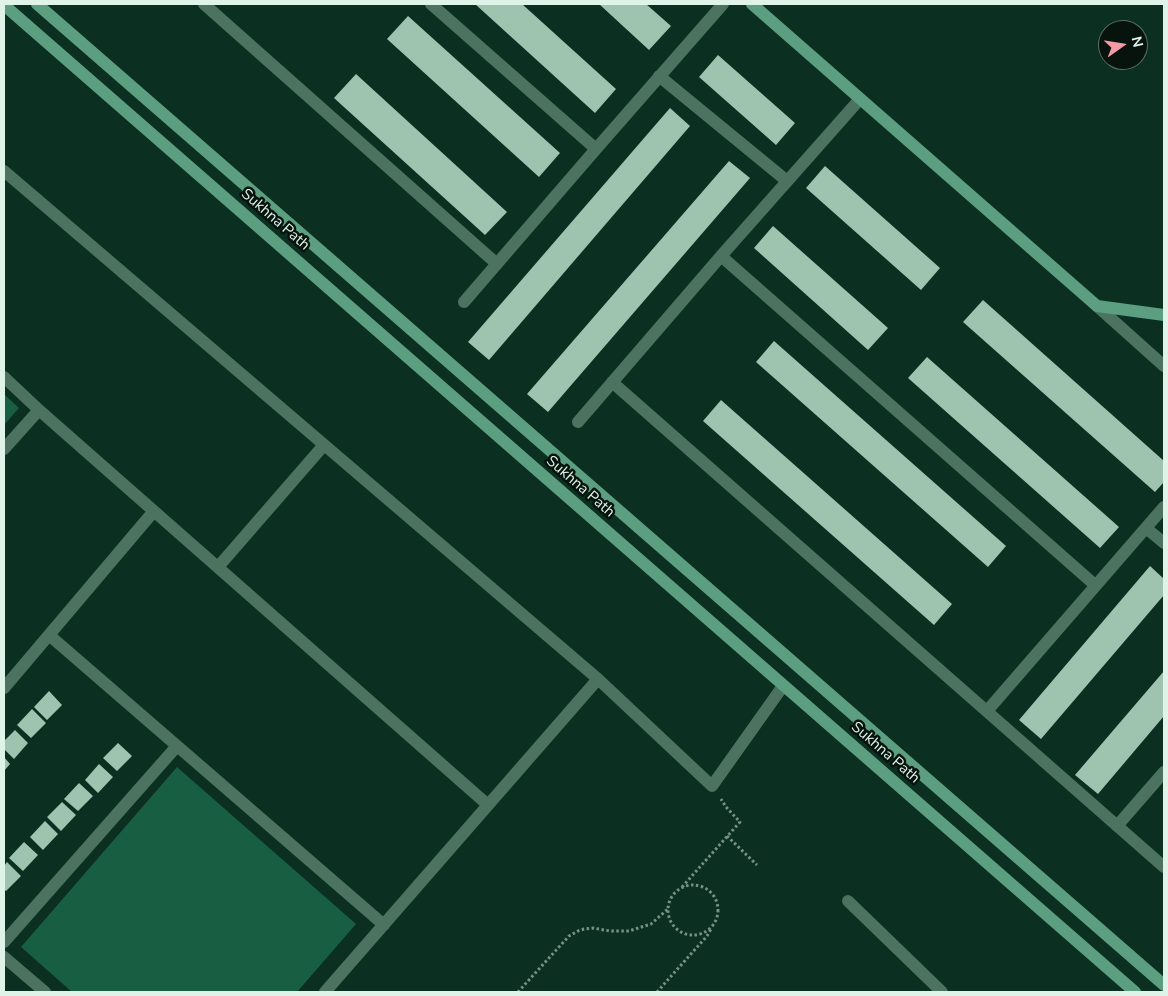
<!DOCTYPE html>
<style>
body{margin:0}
#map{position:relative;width:1168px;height:996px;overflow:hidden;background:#0b2f21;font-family:"Nunito Sans",sans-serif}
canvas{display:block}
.frame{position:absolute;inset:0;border:5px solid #e0f3e9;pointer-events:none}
.north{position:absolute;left:1098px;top:20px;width:50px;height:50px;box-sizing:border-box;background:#06140d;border:1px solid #5d6d65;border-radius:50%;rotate:77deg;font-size:14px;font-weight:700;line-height:20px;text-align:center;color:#e0f3e9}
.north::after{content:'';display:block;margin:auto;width:18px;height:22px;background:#f49aa4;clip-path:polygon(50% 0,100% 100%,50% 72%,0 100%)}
</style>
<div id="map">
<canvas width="1168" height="996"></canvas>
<div class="frame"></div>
<div class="north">N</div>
</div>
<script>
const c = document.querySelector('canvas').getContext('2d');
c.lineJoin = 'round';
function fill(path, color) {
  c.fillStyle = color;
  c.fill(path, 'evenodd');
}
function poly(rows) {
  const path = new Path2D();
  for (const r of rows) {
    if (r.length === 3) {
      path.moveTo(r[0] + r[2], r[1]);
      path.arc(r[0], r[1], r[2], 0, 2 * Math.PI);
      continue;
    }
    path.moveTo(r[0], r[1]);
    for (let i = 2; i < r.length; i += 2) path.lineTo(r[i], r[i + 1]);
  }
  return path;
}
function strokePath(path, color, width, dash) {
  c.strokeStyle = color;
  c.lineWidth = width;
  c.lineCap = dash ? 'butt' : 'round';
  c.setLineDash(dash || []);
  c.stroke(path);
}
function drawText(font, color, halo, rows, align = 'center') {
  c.font = font + ' "Nunito Sans",sans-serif';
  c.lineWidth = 5;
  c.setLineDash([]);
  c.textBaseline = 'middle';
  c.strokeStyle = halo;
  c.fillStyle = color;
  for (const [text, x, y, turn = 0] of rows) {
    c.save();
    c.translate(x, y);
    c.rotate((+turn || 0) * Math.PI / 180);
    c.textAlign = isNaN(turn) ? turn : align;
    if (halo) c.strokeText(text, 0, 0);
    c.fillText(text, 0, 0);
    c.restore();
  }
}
const green = poly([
 [4,394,19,408,4,425],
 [177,767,356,924,297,992,72,992,21,947]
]);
const building = poly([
 [475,4,522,4,616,89,595,113],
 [599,4,646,4,671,26,649,50],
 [408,16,560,153,539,177,387,39],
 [718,55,795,123,776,145,699,77],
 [356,74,507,212,485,235,334,98],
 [670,108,690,126,489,360,468,342],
 [729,161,750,178,548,412,527,394],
 [825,166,940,268,921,290,806,188],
 [773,226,888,328,868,350,754,248],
 [983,300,1164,461,1164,482,1155,492,963,322],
 [774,341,1006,546,988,567,756,362],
 [927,357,1119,527,1100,548,908,378],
 [721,400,952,604,934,625,703,421],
 [1150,566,1164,579,1164,595,1041,739,1019,720],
 [1164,671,1164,716,1098,794,1075,775],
 [49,691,62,705,47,720,34,707],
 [32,709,46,723,31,738,17,725],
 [15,730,28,743,14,759,4,749,4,741],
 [118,743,132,756,117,771,103,758],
 [4,757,10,764,4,771],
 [99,764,113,777,98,793,85,780],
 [79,783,93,796,78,811,64,799],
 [62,802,76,815,61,831,47,817],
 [45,821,58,834,43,850,30,837],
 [24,842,38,855,23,871,9,858],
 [7,862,21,876,6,891,4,889,4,866]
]);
const path = poly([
 [727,836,757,865],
 [693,910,25],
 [682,887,740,822,726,807,721,799],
 [518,992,569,936,578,931,584,929,593,928,610,931,629,931,651,924,669,908],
 [657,992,707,936,711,929]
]);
const street = poly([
 [204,4,497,264],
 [431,4,596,149],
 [659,76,787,181],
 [4,171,598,679,712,786,783,686],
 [721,256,1095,585],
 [464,302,596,149,723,4],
 [1097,306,1164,366],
 [4,377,39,410,488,805],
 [612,382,1164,867],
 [578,422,721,256,860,99],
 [4,449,39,410],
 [1146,528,1164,543],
 [218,567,324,445],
 [49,635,384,925],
 [4,688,154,511],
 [987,711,1164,507],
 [1117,826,1164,772],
 [848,901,942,992],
 [4,942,177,746],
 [4,957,45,992],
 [325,992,598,679]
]);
const secondary = poly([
 [37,4,1164,985],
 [752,4,1097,306,1164,315],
 [4,5,1135,992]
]);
const streetNames = [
 ["Sukhna Path",275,220,41],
 ["Sukhna Path",580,487,41],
 ["Sukhna Path",885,753,41]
];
fill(green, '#185e43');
fill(building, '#9ec4b0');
strokePath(path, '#769185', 3, [2.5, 2.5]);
strokePath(street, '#4b7360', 12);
strokePath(secondary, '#5c9e80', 12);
drawText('15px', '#e0f3e9', '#06140d', streetNames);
</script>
